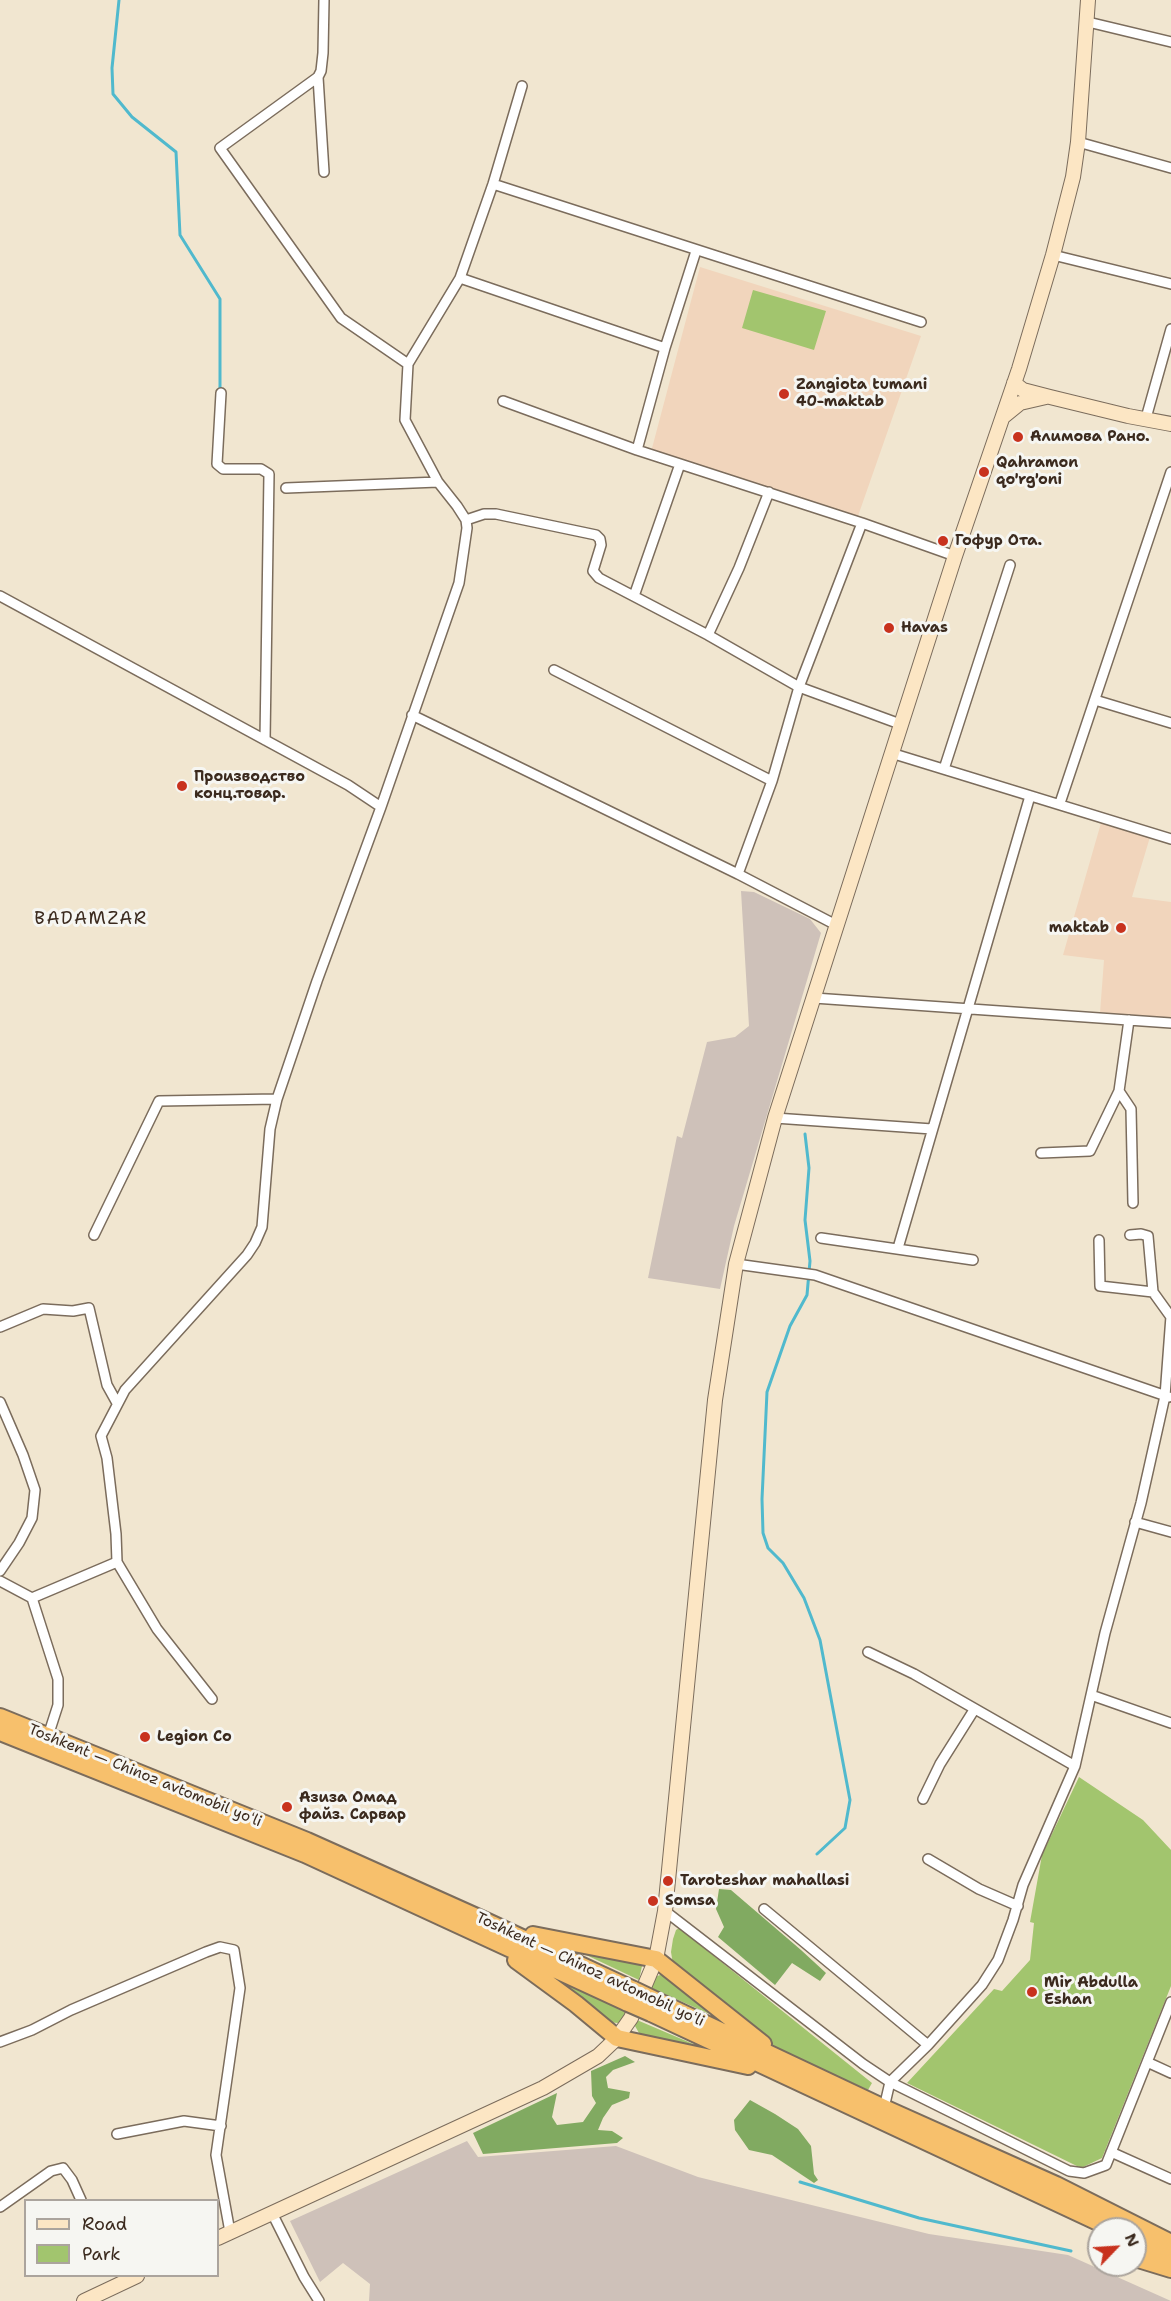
<!DOCTYPE html>
<meta charset="utf-8">
<style>
body{margin:0}
#map{position:relative;width:1171px;height:2301px;overflow:hidden;background:#f1e6d0;font-family:"Shantell Sans",sans-serif}
canvas{display:block}
.legend{position:absolute;left:24px;top:2199px;width:195px;height:78px;box-sizing:border-box;background:#f6f6f2;border:2px solid #aba49d;margin:0;padding:8px 10px;list-style:none;font-size:18px;color:#3b2a1e}
.legend li{display:flex;align-items:center;gap:12px;height:30px}
.legend b{width:30px;border:2px solid #aba49d}
.north{position:absolute;left:1087px;top:2217px;width:60px;height:60px;box-sizing:border-box;background:#f6f6f2;border:2px solid #aba49d;border-radius:50%;rotate:65deg;font-size:16px;font-weight:700;line-height:24px;text-align:center;color:#3b2a1e}
.north::after{content:'';display:block;margin:auto;width:21px;height:27px;background:#c8321e;clip-path:polygon(50% 0,100% 100%,50% 72%,0 100%)}
</style>
<div id="map">
<canvas width="1171" height="2301"></canvas>
<ul class="legend">
<li><b style="height:8px;background:#fce6c4"></b>Road</li>
<li><b style="height:16px;background:#a2c56e"></b>Park</li>
</ul>
<div class="north">N</div>
</div>
<script>
const c = document.querySelector('canvas').getContext('2d');
c.lineJoin = 'round';
function fill(path, color) {
  c.fillStyle = color;
  c.fill(path, 'evenodd');
}
function poly(rows) {
  const path = new Path2D();
  for (const r of rows) {
    path.moveTo(r[0], r[1]);
    for (let i = 2; i < r.length; i += 2) path.lineTo(r[i], r[i + 1]);
  }
  return path;
}
function strokePath(path, color, width, dash) {
  c.strokeStyle = color;
  c.lineWidth = width;
  c.lineCap = dash ? 'butt' : 'round';
  c.setLineDash(dash || []);
  c.stroke(path);
}
function drawText(font, color, halo, rows, align = 'center') {
  c.font = font + ' "Shantell Sans",sans-serif';
  c.lineWidth = 6;
  c.setLineDash([]);
  c.textBaseline = 'middle';
  c.strokeStyle = halo;
  c.fillStyle = color;
  for (const [text, x, y, turn = 0] of rows) {
    c.save();
    c.translate(x, y);
    c.rotate((+turn || 0) * Math.PI / 180);
    c.textAlign = isNaN(turn) ? turn : align;
    if (halo) c.strokeText(text, 0, 0);
    c.fillText(text, 0, 0);
    c.restore();
  }
}
const built = poly([
 [700,267,921,336,858,516,651,452],
 [1101,823,1150,837,1132,897,1171,902,1171,1017,1167,1020,1100,1013,1104,960,1063,955]
]);
const industrial = poly([
 [741,891,754,892,810,919,821,933,734,1226,720,1289,648,1278,677,1136,682,1138,707,1042,735,1037,749,1026],
 [467,2141,478,2157,616,2146,698,2177,929,2234,1068,2255,1171,2301,369,2301,370,2284,343,2263,320,2282,290,2221]
]);
const green = poly([
 [753,290,826,311,814,350,742,328],
 [1079,1777,1143,1820,1171,1850,1171,1986,1102,2158,1081,2168,907,2083,994,1989,1002,1991,1030,1960,1034,1923,1030,1922,1042,1855],
 [679,1928,872,2083,868,2090,777,2048,673,1964,671,1952,673,1939,676,1930],
 [561,1943,637,1961,642,1966,639,1980],
 [660,1975,667,1976,741,2028,649,1987,655,1977],
 [558,1981,624,2011,626,2015,618,2023,607,2022],
 [637,2020,719,2055,651,2038,639,2033,635,2026]
]);
const forest = poly([
 [719,1889,731,1890,801,1950,826,1973,820,1981,792,1963,775,1985,718,1937,724,1927,716,1909],
 [625,2056,635,2062,613,2070,606,2077,608,2088,630,2092,629,2098,612,2105,603,2118,598,2130,612,2131,623,2138,617,2143,483,2154,473,2133,557,2093,552,2117,557,2125,583,2122,596,2103,592,2096,591,2071],
 [750,2100,775,2114,798,2129,811,2146,814,2174,818,2180,814,2183,772,2155,749,2150,735,2130,734,2120]
]);
const stream = poly([
 [119,0,112,68,113,94,132,117,176,152,180,235,220,299,220,391],
 [805,1134,809,1168,805,1220,810,1261,807,1295,790,1326,767,1392,762,1499,763,1533,768,1548,783,1563,804,1598,820,1640,850,1800,845,1828,817,1854],
 [800,2182,919,2218,1071,2251]
]);
const street = poly([
 [324,0,323,53,321,71,318,77,220,148,341,318,408,364],
 [1088,22,1171,42],
 [318,77,324,172],
 [1078,142,1171,168],
 [493,184,921,322],
 [1053,255,1171,284],
 [460,278,665,348],
 [221,393,217,464,223,469,261,469,269,474,265,740],
 [503,401,637,450,862,523,955,556],
 [1146,418,1171,329],
 [637,450,665,348,696,251],
 [286,488,438,482],
 [466,520,484,514,496,514,596,535,600,539,601,545,593,571,599,578,708,635,799,687,900,724],
 [0,596,348,785,381,807],
 [634,596,680,464],
 [708,635,739,568,769,492],
 [554,670,772,781],
 [1095,700,1171,723],
 [412,715,738,874,838,926],
 [891,753,1171,839],
 [944,769,1010,565],
 [1060,803,1171,472],
 [738,874,772,781,799,687,862,523],
 [814,998,1171,1023],
 [1119,1091,1131,1109,1133,1203],
 [775,1118,932,1129],
 [1041,1153,1090,1151,1119,1091,1129,1020],
 [94,1235,159,1101,277,1099],
 [1130,1235,1141,1234,1148,1236,1153,1292,1171,1317],
 [821,1238,973,1260],
 [1099,1240,1100,1286,1153,1292],
 [898,1248,1030,796],
 [736,1264,815,1275,1169,1397],
 [0,1327,43,1309,73,1311,89,1308,107,1385,117,1403],
 [0,1402,23,1455,35,1490,32,1518,19,1543,0,1571],
 [1135,1522,1171,1532],
 [0,1581,32,1598],
 [868,1652,914,1674,1075,1766],
 [1091,1695,1171,1723],
 [212,1699,157,1629,117,1562,116,1534,107,1458,101,1436,125,1390,247,1255,255,1243,262,1227,270,1129,277,1099,317,981,381,807,459,583,467,528,466,520,457,506,438,482,405,420,408,364,460,278,493,184,522,86],
 [48,1736,58,1705,58,1679,32,1598,117,1562],
 [923,1799,940,1764,974,1710],
 [928,1859,979,1889,1018,1906],
 [764,1909,928,2045],
 [665,1911,863,2064,890,2082,1069,2171,1084,2173,1106,2165,1171,2002],
 [0,2042,32,2030,71,2010,206,1952,220,1947,234,1950,240,1988,216,2155,230,2232],
 [1147,2062,1171,2073],
 [884,2108,890,2082,928,2045,982,1985,998,1960,1013,1920,1023,1885,1075,1766,1105,1633,1141,1503,1165,1396,1171,1316],
 [117,2134,184,2121,221,2126],
 [1111,2152,1171,2179],
 [0,2207,51,2171,63,2168,72,2180,81,2200],
 [272,2213,304,2277,319,2301]
]);
const secondary = poly([
 [1014,383,1023,390,1050,397,1128,416,1171,424],
 [1004,416,1020,403,1046,397],
 [218,2238,543,2088,598,2056,617,2038,631,2018,656,1959,665,1911,715,1400,736,1264,775,1118,955,556,1019,369,1053,255,1073,177,1078,142,1088,0],
 [84,2301,137,2276]
]);
const highway = poly([
 [0,1717,307,1841,481,1919,634,1990],
 [0,1732,305,1854,628,2003],
 [533,1935,656,1959,763,2044],
 [516,1960,576,2004,617,2038,748,2066],
 [657,2001,884,2108,1056,2185,1171,2243],
 [651,2013,1113,2229],
 [1135,2239,1171,2256],
 [1135,2258,1171,2269]
]);
const highwayBridge = poly([
 [634,1990,657,2001],
 [628,2003,651,2013]
]);
const markers = [
 [784,394,6,"#c8321e"],
 [1018,437,6,"#c8321e"],
 [984,472,6,"#c8321e"],
 [943,541,6,"#c8321e"],
 [889,628,6,"#c8321e"],
 [182,786,6,"#c8321e"],
 [1121,928,6,"#c8321e"],
 [145,1737,6,"#c8321e"],
 [287,1807,6,"#c8321e"],
 [668,1881,6,"#c8321e"],
 [653,1901,6,"#c8321e"],
 [1032,1992,6,"#c8321e"]
];
const poiNames = [
 ["Zangiota tumani",796,385],
 ["40-maktab",796,402],
 ["Алимова Рано.",1030,437],
 ["Qahramon",996,463],
 ["qo'rg'oni",996,480],
 ["Гофур Ота.",955,541],
 ["Havas",901,628],
 ["Производство",194,777],
 ["конц.товар.",194,794],
 ["maktab",1109,928,"right"],
 ["Legion Co",157,1737],
 ["Азиза Омад",299,1798],
 ["файз. Сарвар",299,1815],
 ["Taroteshar mahallasi",680,1881],
 ["Somsa",665,1901],
 ["Mir Abdulla",1044,1983],
 ["Eshan",1044,2000]
];
const streetNames = [
 ["Toshkent — Chinoz avtomobil yoʻli",145,1776,22],
 ["Toshkent — Chinoz avtomobil yoʻli",590,1970,25]
];
const quarterNames = [
 ["BADAMZAR",91,919]
];
fill(built, '#f1d5bc');
fill(industrial, '#cec1b9');
fill(green, '#a2c56e');
fill(forest, '#81aa61');
strokePath(stream, '#50b9cd', 3);
strokePath(street, '#7b6c5c', 12);
strokePath(secondary, '#7b6c5c', 16);
strokePath(highway, '#7b6c5c', 20);
strokePath(street, '#fff', 9);
strokePath(secondary, '#fce6c4', 14);
strokePath(highway, '#f7c06c', 16);
strokePath(highwayBridge, '#7b6c5c', 20, []);
strokePath(highwayBridge, '#f7c06c', 16);
for (const [x, y, r, color] of markers) {
  const dot = new Path2D();
  dot.arc(x, y, r, 0, 2 * Math.PI);
  c.fillStyle = color;
  c.fill(dot);
  strokePath(dot, '#f6f6f2', 2);
}
drawText('bold 15px', '#3b2a1e', '#f6f6f2', poiNames, 'left');
drawText('15px', '#3b2a1e', '#f6f6f2', streetNames);
c.letterSpacing = '1.5px';
drawText('18px', '#3b2a1e', '#f6f6f2', quarterNames);
c.letterSpacing = '0px';
</script>
